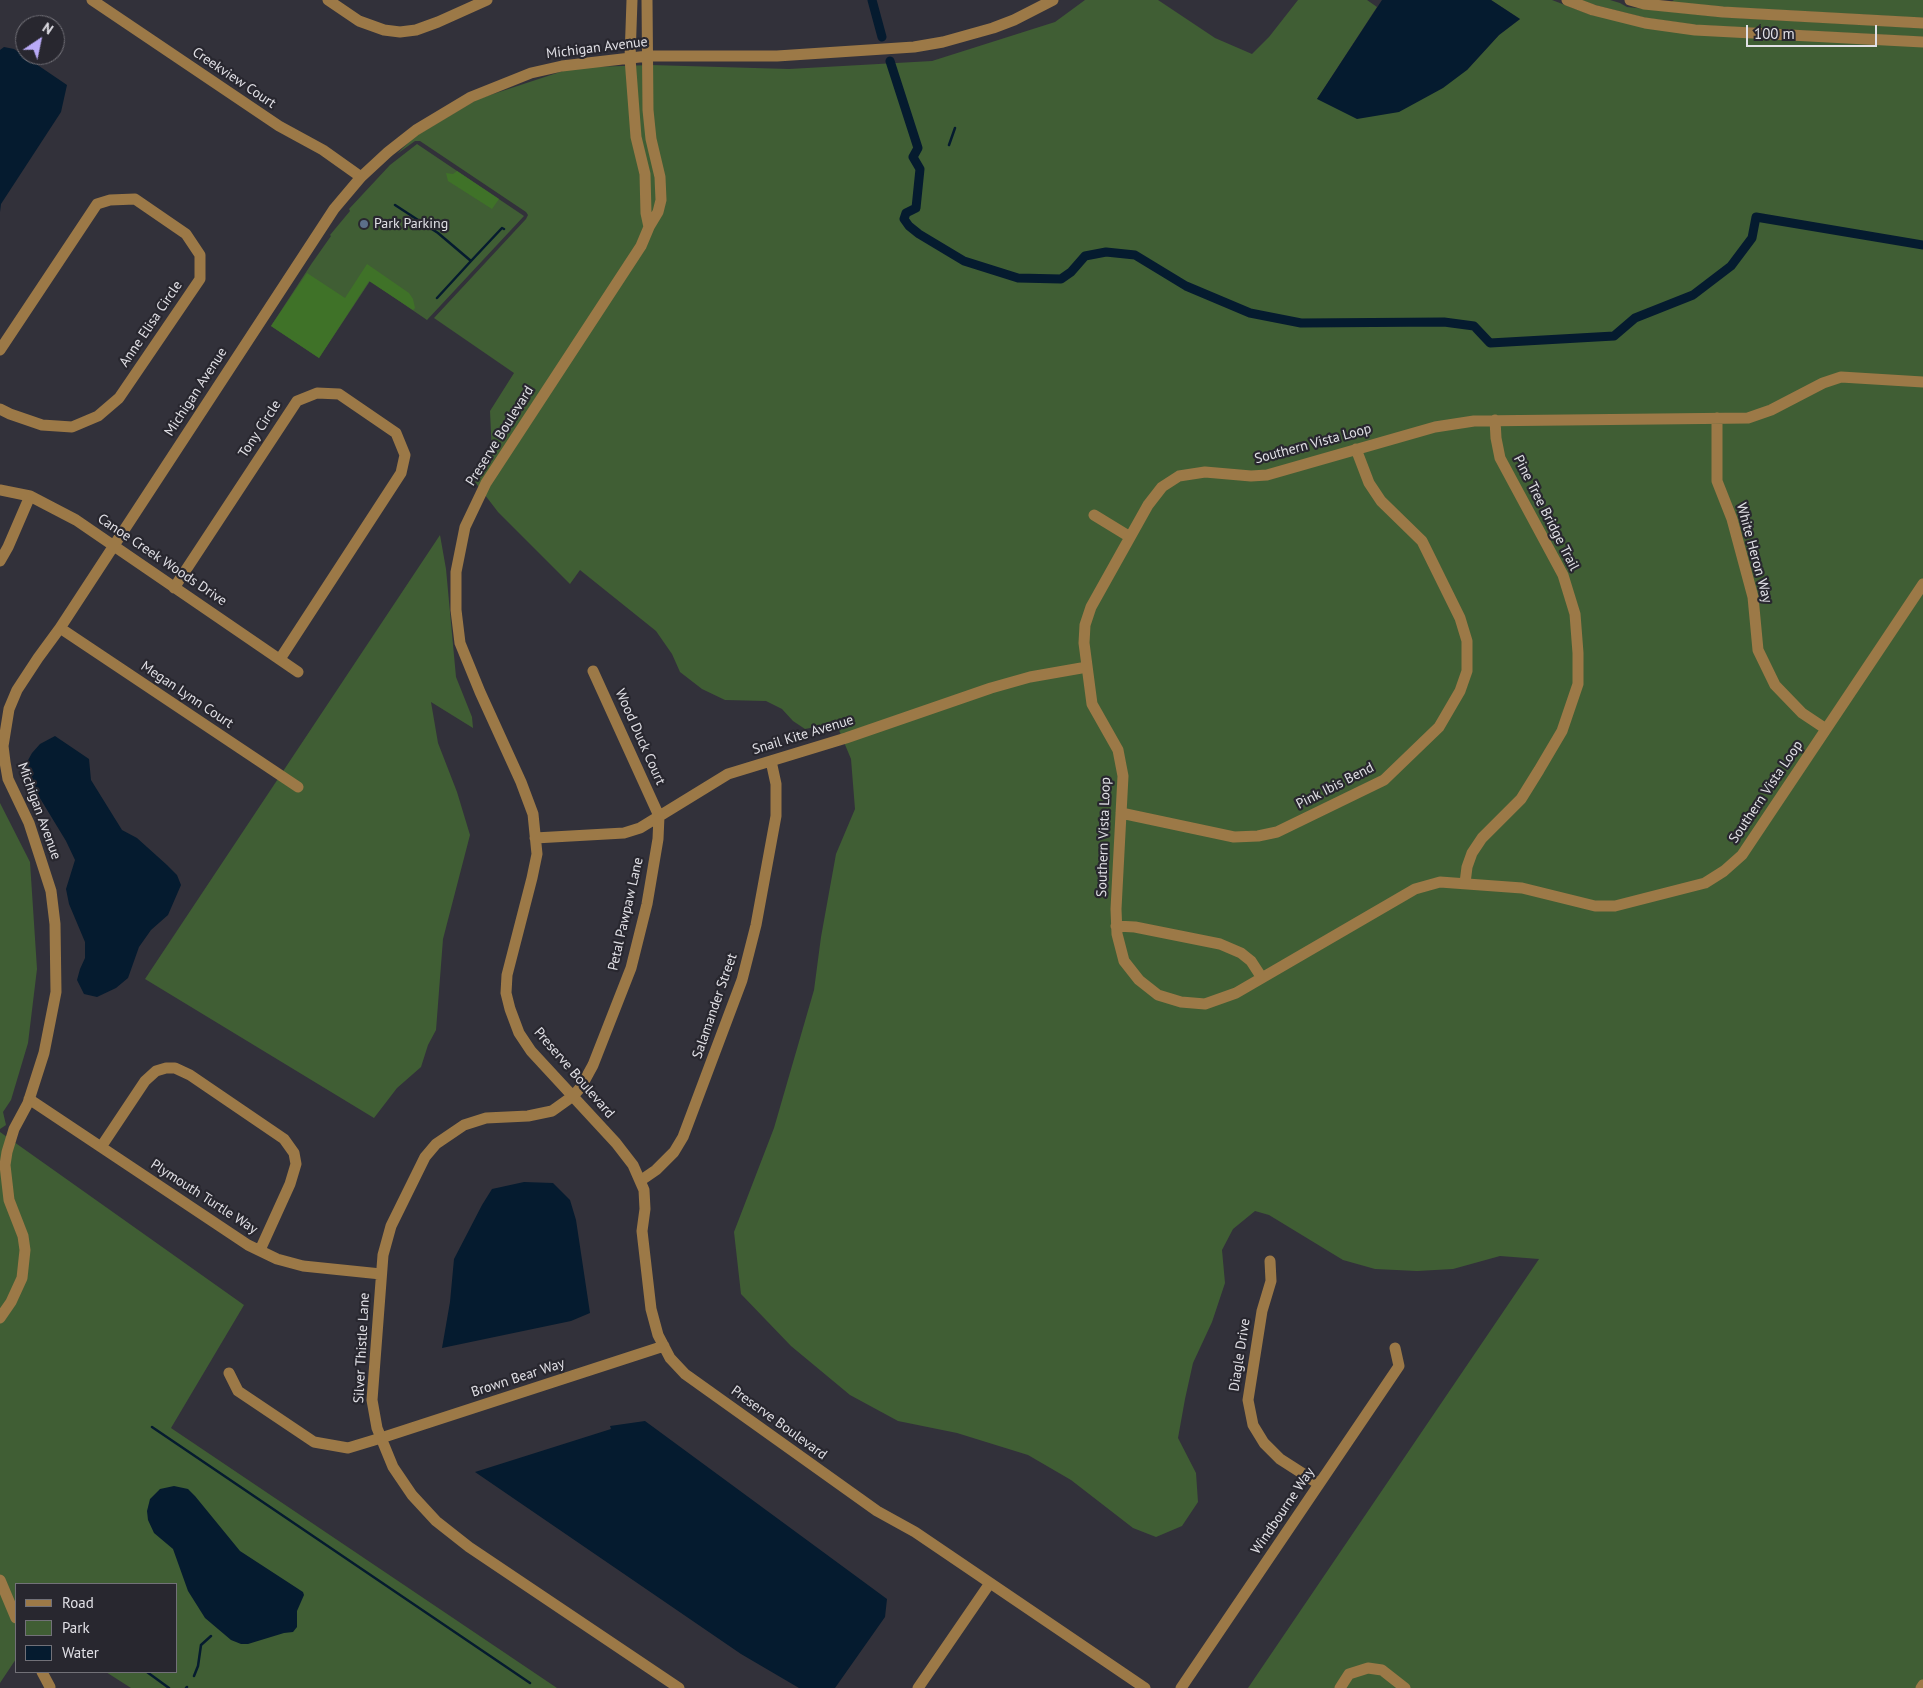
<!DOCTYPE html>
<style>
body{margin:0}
#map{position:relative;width:1923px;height:1688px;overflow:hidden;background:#32313a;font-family:"PT Sans",sans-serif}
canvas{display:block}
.legend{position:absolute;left:15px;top:1583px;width:162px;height:90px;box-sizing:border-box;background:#28272f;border:1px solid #727178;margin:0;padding:6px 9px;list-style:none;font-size:15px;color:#e1e0e6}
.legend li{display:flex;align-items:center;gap:10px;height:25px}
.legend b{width:25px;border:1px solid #727178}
.north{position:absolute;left:15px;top:15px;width:50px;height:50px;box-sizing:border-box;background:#28272f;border:1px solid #727178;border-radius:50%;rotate:34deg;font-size:14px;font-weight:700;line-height:20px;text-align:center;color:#e1e0e6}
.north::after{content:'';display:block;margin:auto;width:18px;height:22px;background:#b9aaf7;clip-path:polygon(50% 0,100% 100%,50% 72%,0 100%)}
.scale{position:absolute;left:1746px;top:25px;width:131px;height:22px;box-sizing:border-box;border:2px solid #e1e0e6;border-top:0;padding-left:6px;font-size:15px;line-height:18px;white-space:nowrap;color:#e1e0e6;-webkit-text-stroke:4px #28272f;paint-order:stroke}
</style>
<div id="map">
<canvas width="1923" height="1688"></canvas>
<ul class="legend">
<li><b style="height:6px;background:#9c7947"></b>Road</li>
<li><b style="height:14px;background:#405e34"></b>Park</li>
<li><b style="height:14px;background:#051b2f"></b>Water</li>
</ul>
<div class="north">N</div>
<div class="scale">100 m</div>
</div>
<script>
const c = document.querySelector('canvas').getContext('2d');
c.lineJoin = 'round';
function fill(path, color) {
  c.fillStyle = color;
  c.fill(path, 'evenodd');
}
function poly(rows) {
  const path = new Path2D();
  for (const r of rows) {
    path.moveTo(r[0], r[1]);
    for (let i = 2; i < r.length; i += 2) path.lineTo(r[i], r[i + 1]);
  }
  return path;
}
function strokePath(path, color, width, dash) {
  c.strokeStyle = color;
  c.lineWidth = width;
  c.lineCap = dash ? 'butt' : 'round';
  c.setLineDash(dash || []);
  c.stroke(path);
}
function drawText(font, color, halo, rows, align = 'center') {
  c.font = font + ' "PT Sans",sans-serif';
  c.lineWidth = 4.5;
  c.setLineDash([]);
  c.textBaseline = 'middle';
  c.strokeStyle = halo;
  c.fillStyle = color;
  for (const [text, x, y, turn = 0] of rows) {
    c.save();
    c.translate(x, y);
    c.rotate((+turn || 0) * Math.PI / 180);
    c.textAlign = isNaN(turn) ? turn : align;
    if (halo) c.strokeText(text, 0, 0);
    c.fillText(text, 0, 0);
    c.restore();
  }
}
const green = poly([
 [1085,0,1158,0,1215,38,1252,54,1269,37,1298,0,1367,0,1377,7,1317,99,1467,70,1499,35,1520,19,1491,0,1552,0,1591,15,1923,47,1923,1688,1248,1688,1539,1259,1500,1256,1453,1269,1417,1271,1375,1269,1343,1260,1269,1215,1255,1211,1233,1229,1222,1250,1225,1283,1212,1322,1193,1363,1185,1399,1178,1438,1196,1473,1198,1502,1182,1526,1156,1537,1133,1528,1071,1480,1028,1455,957,1433,898,1421,850,1395,791,1346,741,1294,734,1232,774,1128,814,990,821,937,836,854,855,809,851,759,836,723,805,729,793,721,782,709,766,701,725,700,702,689,680,672,672,654,656,631,580,570,570,584,498,512,475,482,492,456,490,411,514,373,434,318,526,219,528,215,526,212,420,141,415,141,397,154,414,137,478,99,566,70,592,67,651,65,789,69,932,61,1055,22],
 [1581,0,1610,0,1620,3,1627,7,1722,17,1923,28,1923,37,1696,25,1646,18,1595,5],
 [1674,0,1923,0,1923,18,1724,7,1671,2],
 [417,144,524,216,427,320,370,281,319,358,271,326,312,263,331,236,330,235,350,211,349,209,390,165],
 [440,535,446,569,456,677,472,717,473,728,431,702,438,743,457,792,470,835,443,939,436,1030,428,1045,421,1067,397,1088,374,1118,145,979],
 [0,803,30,862,37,969,28,1043,11,1100,3,1112,6,1125,0,1129],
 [0,1132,244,1305,171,1428,557,1688,131,1688,106,1672,176,1672,176,1584,16,1584,16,1659,0,1683]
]);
const forest = poly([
 [457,171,499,199,492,209,448,181,446,173,453,174],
 [367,264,409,293,413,299,415,308,413,310,369,281,319,358,271,326,307,273,345,298]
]);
const water = poly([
 [1382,0,1491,0,1520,19,1499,35,1467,70,1443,88,1399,112,1357,119,1317,99],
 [4,47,14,49,67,85,61,112,1,204,0,212,0,50],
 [55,736,89,759,91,780,122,830,137,838,167,865,177,875,181,885,168,915,151,930,139,947,128,978,116,988,97,997,84,994,77,980,80,969,85,958,85,942,69,904,66,889,75,860,66,841,38,795,27,762,32,753,40,744],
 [524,1182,553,1183,570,1200,576,1220,590,1313,571,1321,442,1348,450,1302,454,1259,482,1205,492,1189],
 [645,1421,887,1599,885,1617,835,1688,799,1688,741,1654,475,1472,611,1429,610,1426],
 [174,1486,188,1489,195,1496,240,1551,303,1592,304,1595,297,1611,297,1627,293,1632,284,1633,248,1644,241,1644,231,1640,205,1618,188,1591,173,1549,154,1533,148,1520,147,1511,150,1499,160,1489]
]);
const stream = poly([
 [949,145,955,128],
 [395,205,438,233,471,261,502,228,504,229],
 [437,298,471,261],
 [152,1427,530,1683],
 [147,1672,169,1688],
 [194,1676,198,1666,201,1645,211,1636],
 [186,1688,187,1687]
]);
const canal = poly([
 [872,0,882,37],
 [890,61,918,148,913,157,920,169,916,208,906,213,904,219,909,226,919,234,964,261,1018,278,1061,279,1071,272,1085,256,1106,252,1135,255,1186,286,1250,313,1301,323,1444,322,1474,326,1490,343,1614,336,1635,318,1693,295,1731,266,1752,238,1756,217,1923,245]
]);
const minor = poly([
 [92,0,279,126,323,150,361,177],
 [328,0,359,21,384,30,400,32,416,30,438,22,487,0],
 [632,0,630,58,636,137,645,174,646,213,649,227],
 [647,0,648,110,651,139,660,177,661,200,658,212,649,227,641,246,486,483,465,527,456,572,456,610,460,643,480,692,521,782,533,814,537,854,532,878,507,975,506,993,510,1009,519,1033,531,1051,616,1143,633,1165,644,1190,645,1209,642,1231,651,1309,658,1335,670,1358,685,1374,877,1511,915,1532,1145,1688],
 [1567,0,1593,10,1645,23,1695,30,1923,42],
 [1630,0,1644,4,1723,12,1923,23],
 [0,350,97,204,110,200,135,199,186,234,200,255,200,279,119,398,98,416,72,427,42,425,10,414,0,409],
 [1923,382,1841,377,1823,383,1771,410,1748,418,1474,421,1435,427,1267,475,1251,476,1205,472,1179,476,1162,487,1148,505,1091,607,1085,625,1084,643,1092,704,1118,750,1123,776,1116,909,1117,934,1124,961,1139,980,1158,995,1181,1002,1205,1004,1236,993,1415,889,1440,882,1522,888,1595,906,1615,906,1705,883,1724,871,1742,855,1923,584],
 [1717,418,1717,481,1732,519,1753,597,1758,650,1775,685,1802,713,1826,729],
 [0,490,30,496,76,520,298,672],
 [1094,515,1130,537],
 [0,561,8,547,30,496],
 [174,588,297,401,317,393,339,394,396,433,405,455,401,473,280,659],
 [60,628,298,787],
 [593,671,659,816,658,839,647,904,631,968,593,1065,581,1087,573,1096,552,1111,528,1116,486,1118,464,1125,436,1144,425,1157,391,1226,383,1255,372,1400,377,1428,393,1467,412,1495,436,1521,469,1547,679,1688],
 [1121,813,1234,837,1258,836,1277,832,1384,780,1439,727,1460,691,1467,671,1467,641,1460,618,1422,541,1381,501,1369,483,1356,449],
 [535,838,624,833,640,828,728,774,846,738,991,688,1030,677,1087,667],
 [1465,883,1467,867,1472,853,1482,838,1521,799,1539,770,1562,731,1578,684,1578,653,1575,614,1563,575,1500,458,1496,438,1495,420],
 [1116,926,1135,927,1220,944,1241,953,1251,961,1262,978],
 [29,1099,248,1245,277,1259,303,1266,381,1274],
 [101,1147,145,1081,156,1071,166,1068,175,1068,190,1075,284,1139,294,1153,296,1164,290,1184,260,1250],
 [640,1181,656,1170,674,1152,683,1137,742,980,756,925,776,816,776,784,771,761],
 [1270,1261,1271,1281,1262,1311,1248,1400,1253,1425,1264,1443,1280,1459,1319,1484],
 [0,1318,11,1302,22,1278,25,1250,23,1236,9,1200,5,1165,7,1152,14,1129,28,1103,44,1053,56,992,55,924,51,891,29,823,8,779,5,762,3,746,9,709,17,690,38,658,60,628,334,209,361,177,388,152,416,130,471,97,531,73,562,66,648,56,777,56,914,47,943,42,993,28,1014,20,1053,0],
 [229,1373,238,1391,314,1442,348,1448,381,1438,664,1346],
 [0,1580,16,1618],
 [42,1672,50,1687],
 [918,1688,990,1583],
 [1181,1688,1399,1366,1395,1348],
 [1340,1688,1349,1674,1368,1668,1382,1670,1405,1688],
 [1921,1688,1923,1685]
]);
const markers = [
 [364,224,5,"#5c6f8a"]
];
const streetNames = [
 ["Michigan Avenue",597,48,-7],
 ["Creekview Court",234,78,34],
 ["Anne Elisa Circle",151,324,-56],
 ["Michigan Avenue",196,392,-57],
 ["Tony Circle",260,429,-57],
 ["Preserve Boulevard",500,436,-58],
 ["Southern Vista Loop",1313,444,-15],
 ["Pine Tree Bridge Trail",1546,513,63],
 ["White Heron Way",1754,553,75],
 ["Canoe Creek Woods Drive",162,560,34],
 ["Megan Lynn Court",187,695,34],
 ["Snail Kite Avenue",803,735,-17],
 ["Wood Duck Court",640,737,66],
 ["Pink Ibis Bend",1335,786,-27],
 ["Southern Vista Loop",1766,792,-56],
 ["Michigan Avenue",39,811,70],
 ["Southern Vista Loop",1104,837,-88],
 ["Petal Pawpaw Lane",626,914,-77],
 ["Salamander Street",715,1006,-71],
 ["Preserve Boulevard",574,1073,49],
 ["Plymouth Turtle Way",204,1197,33],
 ["Silver Thistle Lane",362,1348,-87],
 ["Diagle Drive",1240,1355,-81],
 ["Brown Bear Way",518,1378,-18],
 ["Preserve Boulevard",779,1423,36],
 ["Windbourne Way",1283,1511,-56]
];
const poiNames = [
 ["Park Parking",374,224]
];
fill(green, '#405e34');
fill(forest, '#3f7228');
fill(water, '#051b2f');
strokePath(stream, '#051b2f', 2.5);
strokePath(canal, '#051b2f', 9);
strokePath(minor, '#9c7947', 11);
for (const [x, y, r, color] of markers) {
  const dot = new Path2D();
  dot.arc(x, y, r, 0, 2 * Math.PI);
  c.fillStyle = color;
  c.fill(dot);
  strokePath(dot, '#28272f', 2);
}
drawText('14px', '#e1e0e6', '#28272f', streetNames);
drawText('14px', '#e1e0e6', '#28272f', poiNames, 'left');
</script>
